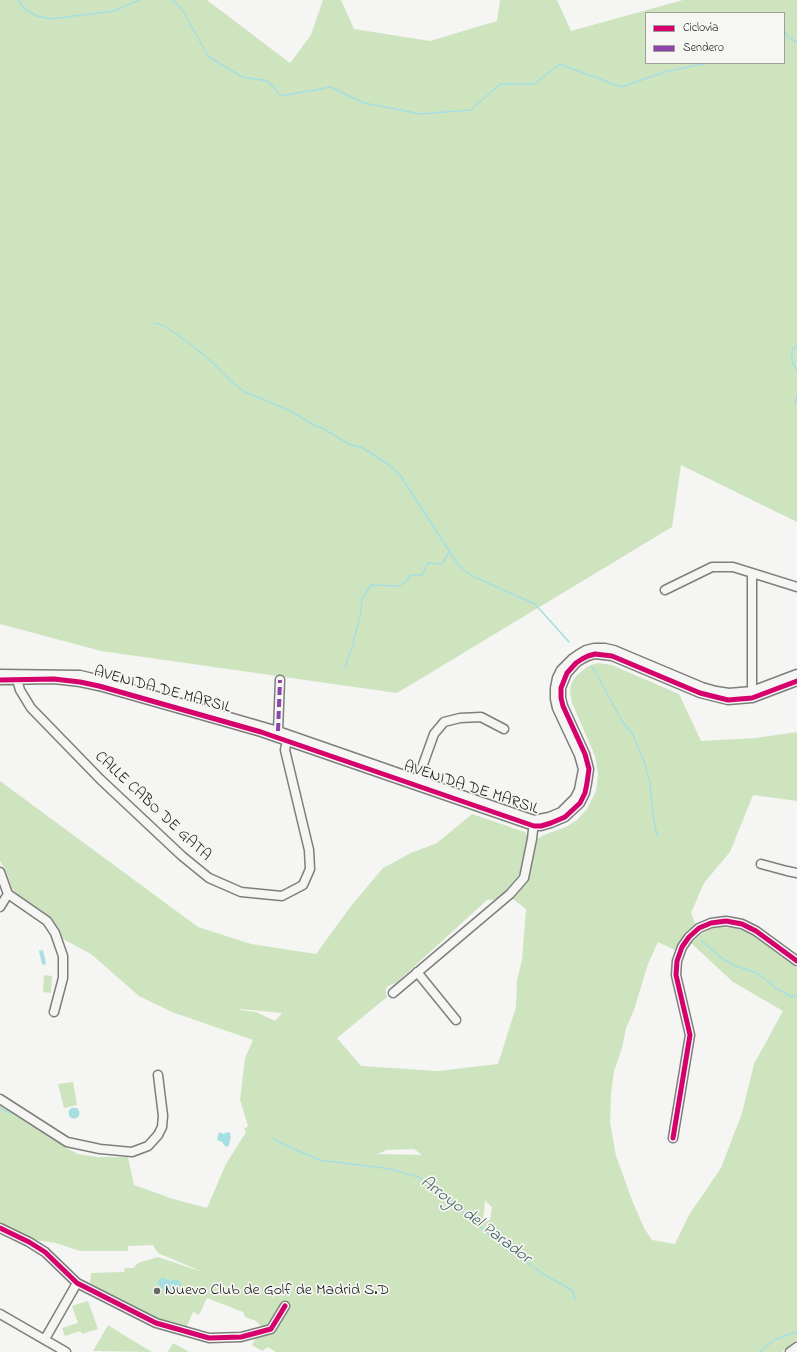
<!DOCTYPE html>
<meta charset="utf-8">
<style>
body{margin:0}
#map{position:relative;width:797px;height:1352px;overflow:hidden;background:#f5f5f3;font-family:"Indie Flower",sans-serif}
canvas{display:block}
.legend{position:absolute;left:645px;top:12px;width:140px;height:52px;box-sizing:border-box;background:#f6f6f2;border:1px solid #9f9f9c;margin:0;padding:5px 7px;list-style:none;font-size:12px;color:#1c1c1c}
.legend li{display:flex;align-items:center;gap:8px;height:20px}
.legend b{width:20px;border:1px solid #9f9f9c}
</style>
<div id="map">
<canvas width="797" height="1352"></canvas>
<ul class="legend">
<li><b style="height:5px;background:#d6006c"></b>Ciclovía</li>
<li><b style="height:5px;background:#8e44ad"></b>Sendero</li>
</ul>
</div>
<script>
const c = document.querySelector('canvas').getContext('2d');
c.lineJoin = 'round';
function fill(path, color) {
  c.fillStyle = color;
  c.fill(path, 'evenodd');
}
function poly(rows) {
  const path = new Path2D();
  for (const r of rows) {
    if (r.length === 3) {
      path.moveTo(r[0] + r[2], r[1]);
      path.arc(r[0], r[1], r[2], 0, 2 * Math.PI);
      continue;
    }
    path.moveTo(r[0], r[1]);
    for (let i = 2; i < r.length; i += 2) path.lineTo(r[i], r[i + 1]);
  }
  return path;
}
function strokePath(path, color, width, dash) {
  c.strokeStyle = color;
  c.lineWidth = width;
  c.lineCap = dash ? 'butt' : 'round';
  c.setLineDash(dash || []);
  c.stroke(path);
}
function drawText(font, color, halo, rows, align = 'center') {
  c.font = font + ' "Indie Flower",sans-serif';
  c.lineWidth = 3.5;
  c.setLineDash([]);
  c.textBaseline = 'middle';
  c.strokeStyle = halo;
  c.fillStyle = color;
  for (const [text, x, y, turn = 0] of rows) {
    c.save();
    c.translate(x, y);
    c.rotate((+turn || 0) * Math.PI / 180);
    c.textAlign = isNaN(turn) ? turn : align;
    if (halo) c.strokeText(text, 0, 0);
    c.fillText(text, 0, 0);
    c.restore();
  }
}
const green = poly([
 [0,0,207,0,290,63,311,35,323,0,341,0,354,29,430,41,497,21,500,0,557,0,571,31,683,0,797,0,797,522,681,465,672,527,397,693,101,651,0,624],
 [646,13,784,13,784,63,646,63],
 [597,663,612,665,679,694,701,741,755,738,797,732,797,801,753,795,730,852,704,883,691,913,696,925,685,934,675,950,658,942,648,964,634,1010,626,1028,622,1048,614,1071,611,1094,610,1122,616,1156,632,1200,644,1228,652,1240,675,1244,689,1215,721,1168,742,1113,754,1064,783,1011,733,982,691,943,700,935,710,929,722,927,736,928,752,935,797,968,797,1340,782,1352,276,1352,268,1347,262,1351,252,1345,260,1329,260,1325,256,1321,245,1317,243,1312,207,1298,199,1315,193,1312,187,1326,159,1321,90,1284,91,1273,124,1272,125,1268,133,1268,138,1263,158,1257,205,1273,158,1253,153,1245,128,1246,128,1251,80,1251,56,1243,35,1240,0,1223,0,1104,68,1149,78,1154,98,1157,128,1157,134,1185,173,1199,207,1208,226,1164,246,1132,244,1129,248,1126,240,1100,245,1058,253,1040,172,1012,139,996,91,954,63,939,54,924,49,917,15,893,12,887,5,869,0,861,0,781,198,927,251,944,316,954,351,906,383,868,411,853,437,843,472,814,525,832,528,837,521,869,518,877,507,890,513,890,518,893,529,878,537,839,546,834,566,827,577,820,587,809,596,791,598,774,595,756,572,703,570,691,571,684,577,675,587,667],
 [513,899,526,909,522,960,517,980,516,1007,498,1064,438,1071,361,1066,337,1038,387,997,386,994,386,989,388,986,396,983,487,900],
 [240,1010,240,1009,282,1013,275,1021,256,1012],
 [414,1149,422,1155,377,1154,387,1150],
 [485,1201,492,1207,490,1220,483,1221],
 [44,975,52,976,51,993,43,992],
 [73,1082,77,1105,64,1108,58,1084],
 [88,1301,98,1329,82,1334,80,1331,65,1336,62,1328,78,1323,72,1306],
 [108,1325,122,1334,152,1352,93,1351],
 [173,1343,186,1350,189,1352,168,1352]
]);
const water = poly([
 [43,950,46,963,45,965,42,964,39,951],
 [74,1113,5.5],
 [219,1132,223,1134,228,1132,230,1133,231,1138,228,1147,225,1146,222,1142,217,1140],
 [162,1277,171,1281,178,1279,182,1285,169,1293,166,1292,157,1283]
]);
const stream = poly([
 [18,0,25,9,37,16,50,19,114,11,139,0],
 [173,0,183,11,208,56,242,77,268,81,281,96,331,87,364,103,421,114,471,110,500,84,534,84,560,64,621,87,668,71,703,64,704,63],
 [784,31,785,31,788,37,797,42],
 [154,323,163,325,189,343,211,361,234,384,243,391,291,411,315,426,322,428,349,444,363,448,389,465,400,475,459,566,472,576,535,604,569,642],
 [797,345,792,350,792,362,797,370],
 [795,404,797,396],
 [591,666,595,671,622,721,633,735,644,761,650,783,652,808,656,831,658,836],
 [345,667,352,647,361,613,362,598,371,585,399,586,406,581,411,575,422,575,428,563,442,564,449,552],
 [701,940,720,957,733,965,757,973,776,988,792,997,797,995],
 [0,1108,7,1112,16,1114],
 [273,1139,319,1160,391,1169,421,1178,456,1204,470,1218,505,1248,550,1278,572,1290,575,1299],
 [760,1352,774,1340,795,1332,797,1334]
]);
const minor = poly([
 [752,573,752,696],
 [665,590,712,567,733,567,797,587],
 [0,674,80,675,101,680,278,731,534,820,549,817,561,812,575,798,579,790,583,769,579,755,557,708,555,699,555,688,557,678,561,670,572,659,579,654,586,650,594,648,605,648,614,650,702,687,716,691,729,693,752,691,797,674],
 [16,676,20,690,31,708,100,779,182,856,209,878,241,892,282,896,303,885,310,869,309,850,285,750,287,740],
 [0,680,54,679,80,682,99,686,261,732,534,826,541,826,551,823,565,817,580,803,585,793,587,783,589,769,585,754,563,706,561,698,561,688,567,673,576,663,582,659,588,656,595,654,612,656,700,693,728,700,752,698,797,681],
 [278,731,280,680],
 [416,784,434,734,444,722,460,718,481,717,504,729],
 [761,864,787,871,797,873],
 [0,872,8,894,0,907],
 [8,894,47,921,55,933,63,956,63,978,54,1012],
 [417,972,456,1020],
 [393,993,510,894,524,878,532,839,534,821],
 [0,1099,67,1142,100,1149,132,1152,148,1146,158,1135,162,1127,163,1116,158,1075],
 [673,1138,690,1035,676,975,677,961,682,947,689,937,699,928,711,923,726,921,742,924,756,931,797,961],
 [0,1228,29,1242,45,1252,77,1283,156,1323,209,1338,241,1337,271,1329,285,1306],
 [0,1314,66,1352],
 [45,1339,77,1283],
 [790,1352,797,1347]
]);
const quiet = poly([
 [278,731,280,680]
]);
const cycleway = poly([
 [0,680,54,679,80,682,99,686,261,732,534,826,541,826,551,823,565,817,580,803,585,793,587,783,589,769,585,754,563,706,561,698,561,688,567,673,576,663,582,659,588,656,595,654,612,656,700,693,728,700,752,698,797,681],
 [673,1138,690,1035,676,975,677,961,682,947,689,937,699,928,711,923,726,921,742,924,756,931,797,961],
 [0,1228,29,1242,45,1252,77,1283,156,1323,209,1338,241,1337,271,1329,285,1306]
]);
const markers = [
 [157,1291,4,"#686867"]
];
const streetNames = [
 ["AVENIDA DE MARSIL",162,691,15],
 ["AVENIDA DE MARSIL",471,789,18],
 ["CALLE CABO DE GATA",152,807,43]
];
const poiNames = [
 ["Nuevo Club de Golf de Madrid S.D",165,1291]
];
const waterNames = [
 ["Arroyo del Parador",475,1221,37]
];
fill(green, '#cee4be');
fill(water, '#a5dfe1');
strokePath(stream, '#a5dfe1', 1.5);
strokePath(minor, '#7e7e7d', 11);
strokePath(minor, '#f5f5f3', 8);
strokePath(quiet, '#8e44ad', 4, [8, 4]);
strokePath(cycleway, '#d6006c', 5);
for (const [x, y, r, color] of markers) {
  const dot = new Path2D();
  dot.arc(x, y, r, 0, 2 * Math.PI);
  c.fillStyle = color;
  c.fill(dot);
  strokePath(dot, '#f6f6f2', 1.5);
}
drawText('16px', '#1c1c1c', '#f6f6f2', streetNames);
drawText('16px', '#1c1c1c', '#f6f6f2', poiNames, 'left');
drawText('italic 17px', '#405d5e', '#f6f6f2', waterNames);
</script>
